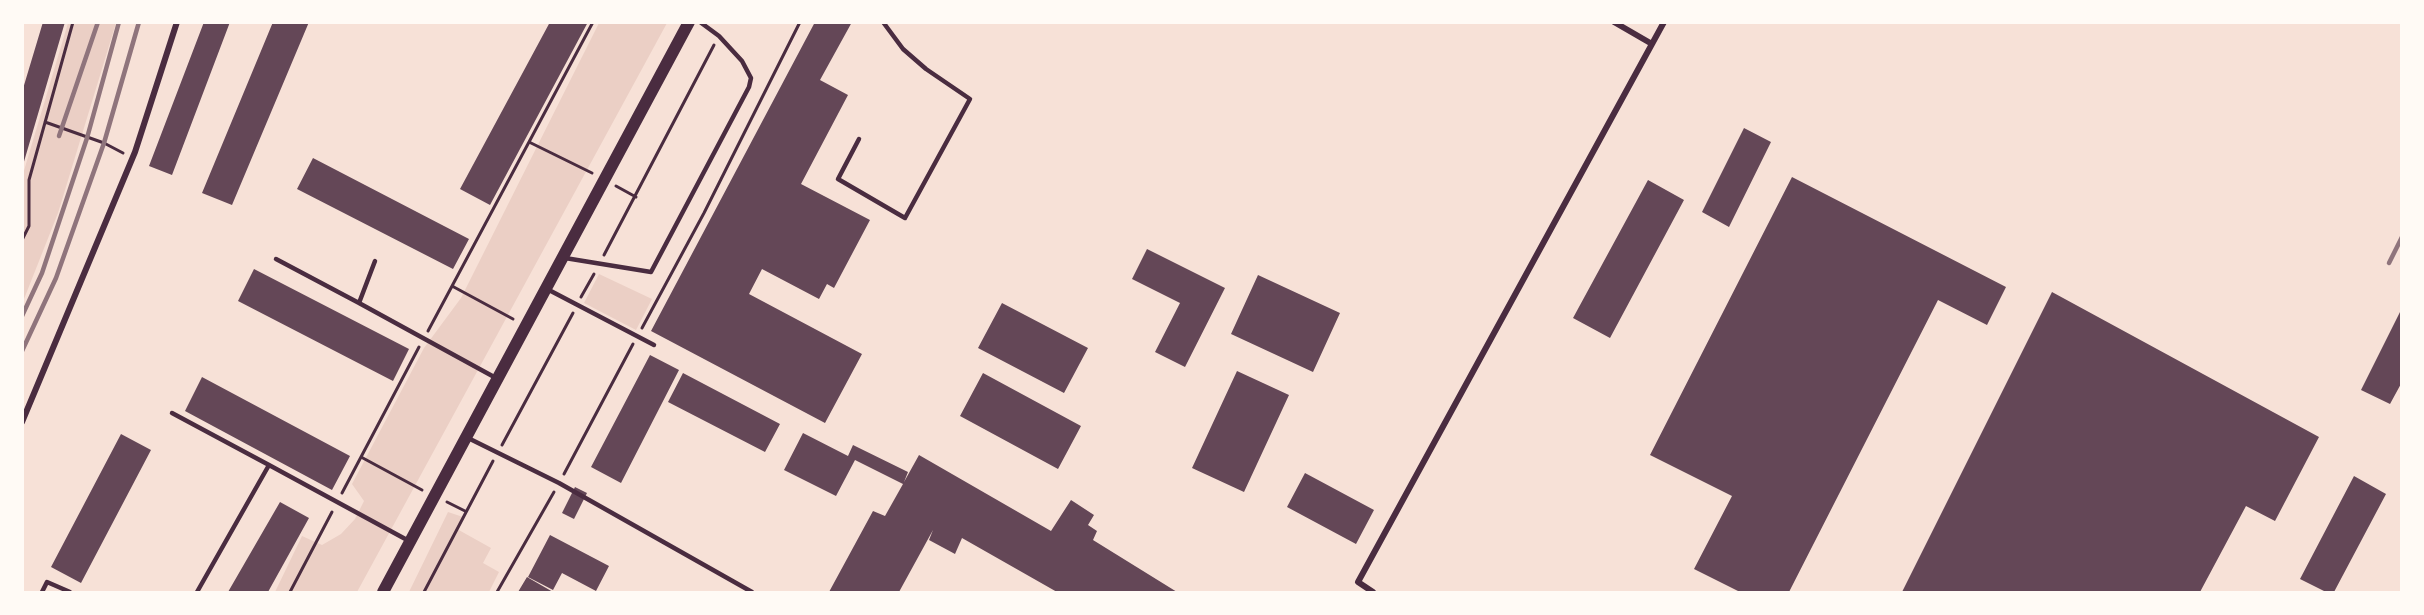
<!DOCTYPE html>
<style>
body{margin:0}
#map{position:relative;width:2424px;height:615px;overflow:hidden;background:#f7e1d7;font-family:"IBM Plex Serif",serif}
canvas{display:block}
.frame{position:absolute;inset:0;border:24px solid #fffaf5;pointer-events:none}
</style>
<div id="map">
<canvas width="2424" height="615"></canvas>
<div class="frame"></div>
</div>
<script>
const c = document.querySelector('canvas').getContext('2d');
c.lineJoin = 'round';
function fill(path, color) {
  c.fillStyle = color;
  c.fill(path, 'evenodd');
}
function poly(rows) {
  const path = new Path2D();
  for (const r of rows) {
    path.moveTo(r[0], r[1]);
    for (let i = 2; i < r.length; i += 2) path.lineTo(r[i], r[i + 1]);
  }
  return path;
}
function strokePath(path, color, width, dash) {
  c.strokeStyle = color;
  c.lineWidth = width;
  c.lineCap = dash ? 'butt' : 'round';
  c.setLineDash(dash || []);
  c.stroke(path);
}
const green = poly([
 [68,23,116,23,58,213,24,299,23,174],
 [599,23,667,23,357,592,275,592,302,536,322,545,341,534,355,519,364,501,352,484,424,348,461,298],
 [599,274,652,299,636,330,584,303],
 [448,512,463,517,457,529,491,548,483,563,499,572,489,592,409,592]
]);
const building = poly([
 [43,22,65,22,23,165,22,92],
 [204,22,230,22,172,175,149,166],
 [273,22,309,22,232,205,202,193],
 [550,22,588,22,490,205,460,189],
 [815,22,852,22,820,80,848,95,801,184,870,220,834,288,827,284,819,299,762,269,749,294,862,354,825,423,651,331],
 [1744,128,1771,142,1729,227,1702,212],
 [313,158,469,239,453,269,297,189],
 [1792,177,2006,287,1987,325,1938,300,1789,592,1740,592,1694,569,1732,496,1650,455],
 [1648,180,1684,200,1610,338,1573,318],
 [1147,249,1225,288,1185,367,1155,352,1180,303,1132,279],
 [254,269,409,349,393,381,238,301],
 [1258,275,1340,313,1313,372,1231,334],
 [2052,292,2319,437,2275,521,2246,506,2200,592,1902,592],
 [1002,303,1088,348,1064,393,978,348],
 [2402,308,2402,382,2390,404,2361,390],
 [650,355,679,370,621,483,591,467],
 [1237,371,1289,395,1244,492,1192,468],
 [683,373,780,424,765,452,668,402],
 [983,373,1081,426,1058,469,960,416],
 [202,377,350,456,332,490,185,411],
 [803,433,848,456,853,445,908,472,904,482,919,455,1051,531,1071,500,1094,515,1088,525,1097,531,1093,540,1177,592,1057,592,962,538,955,554,929,540,933,530,899,592,829,592,873,511,885,516,903,484,855,460,836,496,784,470],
 [121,434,151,450,81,583,51,567],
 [1305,473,1374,510,1356,544,1287,507],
 [2354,476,2386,494,2334,592,2326,592,2300,579],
 [575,487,587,493,574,519,562,513],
 [280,502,309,518,268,592,228,592],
 [550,535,609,566,596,591,562,573,553,590,528,577],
 [527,577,553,592,518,592]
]);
const path = poly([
 [45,122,104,143,123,153],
 [592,173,529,142,593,22],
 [616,186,636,197],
 [22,240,29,226,29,180,73,22],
 [604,255,714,45],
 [452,286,513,319],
 [581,297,594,274],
 [642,328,704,213,800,22],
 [428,331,529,142],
 [419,347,361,457,422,490],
 [502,445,573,313],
 [564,474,633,344],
 [342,493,361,457],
 [447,502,465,511],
 [290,592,332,512],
 [424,592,493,461],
 [497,592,554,492]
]);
const service = poly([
 [859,139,838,179,905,218,970,99,926,69,903,49,883,22],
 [565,258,651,272,749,87,751,78,742,61,719,36,700,22],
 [276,259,359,303],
 [375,261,359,303,496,378],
 [547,289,654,345],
 [172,413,269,465],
 [468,438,559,483,752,592],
 [42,592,47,582,70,592],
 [197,592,269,465,409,541]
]);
const minor = poly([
 [1614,22,1652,44],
 [22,422,135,152,177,22],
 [1373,592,1358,582,1664,22]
]);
const secondary = poly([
 [383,592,689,22]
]);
const rail = poly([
 [59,136,98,22],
 [2389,263,2402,237],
 [22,316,42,273,87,138,119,22],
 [22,351,56,278,104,143,139,22]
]);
fill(green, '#ebcfc5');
fill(building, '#644757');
strokePath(path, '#4a2c40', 3);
strokePath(service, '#4a2c40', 4.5);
strokePath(minor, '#4a2c40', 6);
strokePath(secondary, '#4a2c40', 12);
strokePath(rail, '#8f747c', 4.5);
</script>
